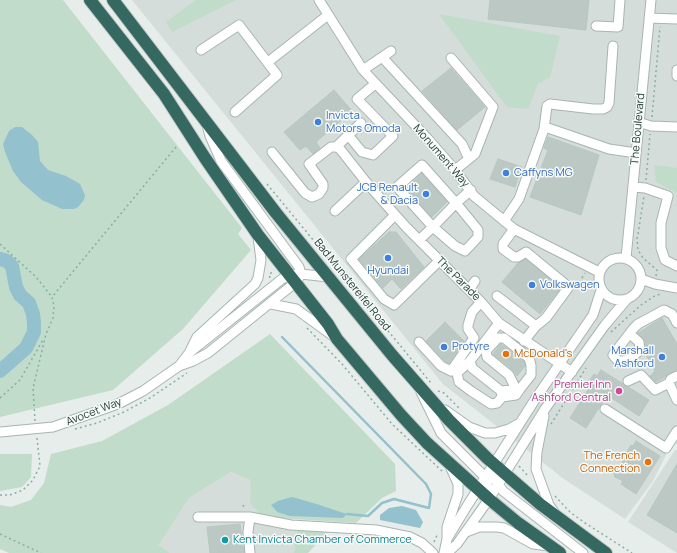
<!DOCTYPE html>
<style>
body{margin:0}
canvas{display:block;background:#e6edea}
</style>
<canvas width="677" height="553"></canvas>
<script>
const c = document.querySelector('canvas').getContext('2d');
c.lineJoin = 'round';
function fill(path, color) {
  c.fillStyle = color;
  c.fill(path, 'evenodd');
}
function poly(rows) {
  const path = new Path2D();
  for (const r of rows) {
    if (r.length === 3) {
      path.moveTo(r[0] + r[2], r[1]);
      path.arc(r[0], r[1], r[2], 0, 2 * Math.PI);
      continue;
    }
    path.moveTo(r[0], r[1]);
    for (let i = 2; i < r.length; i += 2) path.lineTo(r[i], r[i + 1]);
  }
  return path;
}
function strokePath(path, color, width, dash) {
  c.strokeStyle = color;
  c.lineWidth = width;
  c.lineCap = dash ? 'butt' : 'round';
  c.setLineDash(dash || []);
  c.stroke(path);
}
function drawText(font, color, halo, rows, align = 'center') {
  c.font = font + ' Manrope,sans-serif';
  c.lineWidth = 3;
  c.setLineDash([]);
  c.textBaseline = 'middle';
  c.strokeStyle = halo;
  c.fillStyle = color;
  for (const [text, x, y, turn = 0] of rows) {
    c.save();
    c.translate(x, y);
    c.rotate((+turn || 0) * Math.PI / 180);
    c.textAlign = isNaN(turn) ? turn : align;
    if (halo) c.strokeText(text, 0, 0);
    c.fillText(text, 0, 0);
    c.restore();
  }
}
const built = poly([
 [132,0,677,0,677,444,672,443,653,481,625,519,564,479,443,384],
 [675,450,677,450,677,553,628,522],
 [231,472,252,480,250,503,297,529,294,553,170,553,159,545,189,498]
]);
const green = poly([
 [0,0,63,0,242,228,238,234,251,250,183,329,113,390,0,417],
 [196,0,236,0,172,32,166,22],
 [439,14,560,36,550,77,538,84,528,109,507,107],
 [654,165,677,168,677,193,656,182],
 [270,334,395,464,396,491,382,498,356,523,263,517,250,503,251,480,231,472,189,498,159,545,170,553,9,553,0,549,0,505,11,507,31,500,44,483,51,454,102,441,168,405],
 [271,505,320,505,347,514,277,512],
 [0,454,32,454,31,477,22,487,0,491],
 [297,529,331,529,308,553,294,553]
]);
const water = poly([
 [15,127,22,127,32,135,38,142,40,161,48,170,66,176,80,184,85,195,84,200,78,207,74,209,62,209,42,200,21,182,13,171,5,152,3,144,9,131],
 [292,497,320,505,347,514,343,518,290,516,277,512,271,505,278,501],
 [402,506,416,510,423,522,420,528,380,520,380,515,389,508]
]);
const stream = poly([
 [282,337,426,484,431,494,429,508,394,499,382,503,368,516,347,514]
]);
const river = poly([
 [0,259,7,261,12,266,16,287,20,295,29,303,33,314,34,323,34,332,26,348,0,371]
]);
const building = poly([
 [490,0,589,0,586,30,488,19,490,0],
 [451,68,485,107,457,130,422,91,451,68],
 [334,90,352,111,316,142,320,148,313,154,306,146,300,150,284,132,334,90],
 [548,137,599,155,581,215,530,197,548,150,544,148,548,137],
 [498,159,522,167,515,187,490,179,498,159],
 [422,173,447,202,432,217,406,188,422,173],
 [389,232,396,232,424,267,401,289,392,279,383,288,359,259,389,232],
 [526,259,561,288,540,314,502,282,518,263,526,259],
 [662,318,677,344,677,370,656,382,650,376,655,371,645,353,645,341,638,333,662,318],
 [445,322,464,341,449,363,445,361,426,341,445,322],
 [501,344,524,361,525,366,517,376,513,370,493,354,501,344],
 [601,370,649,400,639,416,607,395,586,428,570,418,593,382,590,380,594,374,597,376,601,370],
 [636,441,660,456,636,494,621,484,623,481,615,477,614,473,629,453,627,452,631,445,633,446,636,441],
 [677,464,677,533,647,515,677,464],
 [240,524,244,553,210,553,207,527,240,524]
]);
const path = poly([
 [652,117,660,27],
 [646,180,650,134],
 [267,184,431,383],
 [638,234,644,196],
 [637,237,638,250,643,258,657,270,656,276],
 [0,244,36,277,52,297],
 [270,278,269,275,274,270],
 [582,278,585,273],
 [307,328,342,364,392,424,443,472],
 [611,332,641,305,656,295,662,294],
 [438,391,444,393,459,408],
 [0,398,20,380,44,338],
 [35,421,33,388,46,334,53,318,54,306,52,297,176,147],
 [551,424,586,368],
 [75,429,97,423,124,412,150,398,187,373],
 [519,466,529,477],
 [0,495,10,495,23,490,33,480,40,466,37,438],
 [555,496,570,512,585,523,632,553],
 [243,505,245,509],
 [0,534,41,553],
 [434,542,438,533]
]);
const minor = poly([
 [319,0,363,70,428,139,455,170,474,196,514,229,599,272],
 [649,18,677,19],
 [596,26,618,27,620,0],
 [201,50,239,25,277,75,235,112],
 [382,57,462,144,469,159],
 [451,58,493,107,475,154,455,170],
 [268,62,328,15],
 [363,70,391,51],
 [677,70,677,76],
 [638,122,651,126,677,127],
 [544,129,547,106,550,104,593,109,603,109,607,107,609,103,613,46],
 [348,135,362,152,373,155,393,136,357,99,375,84],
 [336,147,361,123],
 [272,152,305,193,312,197,319,194,323,188,323,184,309,164,331,147,336,147,340,149,366,182,406,227,481,302,499,323,572,372],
 [422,165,456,203,433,227,397,187,422,165],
 [634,187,645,188,668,196,661,223,661,248,665,260,677,266],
 [335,211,366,182],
 [395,215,351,259,384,299,394,305,439,261],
 [504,221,519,199,544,129,548,128,609,149,636,153],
 [514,229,503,244,503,249,514,257,518,257,526,252,565,284,568,288,546,318,536,326,524,341],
 [419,240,433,227,455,246,465,251,478,237,478,230,456,203,471,190],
 [620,279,21],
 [626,258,651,0],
 [641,279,655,284,677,288],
 [469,290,475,281],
 [497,296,536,326],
 [271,304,296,309,336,338],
 [630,334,639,342,640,350,632,357,624,361,618,361,613,355,633,329,638,324,664,310,672,314,677,323],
 [419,342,441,366,451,371,474,338,468,329,468,325,472,312,481,302],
 [190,351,197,337,255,284,258,278,261,260,258,237],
 [470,361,472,368,501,391,502,397,497,403,491,404,471,391,459,382,457,373,470,361,499,323],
 [179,366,189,353,282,279,290,275,301,274,328,277],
 [677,376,671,379,669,383,677,400],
 [628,381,641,375,655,390,669,383],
 [501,391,512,390,514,385,509,375,487,357,486,351,498,338,504,338,529,358,531,365,531,375,520,389,516,395,502,397],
 [421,392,441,433,483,475,488,487,489,499],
 [605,409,666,448,677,431],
 [445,410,469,427,485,433,495,433,509,429,520,423],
 [544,416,537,452,536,469,549,505,554,512],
 [0,432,53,427,118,404,143,391,179,366,193,361,208,353,296,282,301,274,299,267,221,161,210,136,207,125],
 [495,466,494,479,503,491,583,553],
 [198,517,250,517,291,525,376,530,410,537,422,543,433,553],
 [466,532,479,527,497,527,504,528,533,544,549,546],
 [447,539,447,527,458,494,458,484,450,466],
 [250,553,248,532,250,517],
 [444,553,447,539,467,506,536,398,593,315,601,290],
 [447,553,457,544,489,499,545,409,605,325,627,299]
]);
const highway = poly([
 [90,0,164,94,205,158,258,235,328,324,337,339,401,415,427,443,489,499,518,523,560,553],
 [113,0,276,213,392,355,449,420,487,458,540,504,606,553]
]);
const markers = [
 [318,122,4,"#3f7fe0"],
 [506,173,4,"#3f7fe0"],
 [426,194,4,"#3f7fe0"],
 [388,258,4,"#3f7fe0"],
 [532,285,4,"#3f7fe0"],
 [444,347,4,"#3f7fe0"],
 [506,354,4,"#e8710a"],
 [662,357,4,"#3f7fe0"],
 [619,391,4,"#d1479c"],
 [648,462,4,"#e8710a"],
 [225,540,4,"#0f9aa8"]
];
const shopNames = [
 ["Invicta",326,116],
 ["Motors Omoda",326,129],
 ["Caffyns MG",514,173],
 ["JCB Renault",418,188,"right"],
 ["& Dacia",418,201,"right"],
 ["Hyundai",388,271,"center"],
 ["Volkswagen",540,285],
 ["Protyre",452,347],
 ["Marshall",654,351,"right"],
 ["Ashford",654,364,"right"]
];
const streetNames = [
 ["The Boulevard",638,129,-85],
 ["Monument Way",441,156,49],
 ["The Parade",458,279,45],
 ["Bad Munstereifel Road",352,285,51],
 ["Avocet Way",94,412,-21]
];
const foodNames = [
 ["McDonald's",514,354],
 ["The French",640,456,"right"],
 ["Connection",640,469,"right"]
];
const hotelNames = [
 ["Premier Inn",611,385],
 ["Ashford Central",611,398]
];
const cultureNames = [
 ["Kent Invicta Chamber of Commerce",233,540]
];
fill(built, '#d4ddd9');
fill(green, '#c1dcca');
fill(water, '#93c1cd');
strokePath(stream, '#93c1cd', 2.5);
strokePath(river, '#93c1cd', 14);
fill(building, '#bbc8c3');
strokePath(building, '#b8c7c1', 1);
strokePath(minor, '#a9b5b1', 11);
strokePath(highway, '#c2c9c8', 14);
strokePath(path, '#89aea4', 1.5, [2, 3]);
strokePath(minor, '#fff', 9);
strokePath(highway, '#346860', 12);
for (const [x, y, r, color] of markers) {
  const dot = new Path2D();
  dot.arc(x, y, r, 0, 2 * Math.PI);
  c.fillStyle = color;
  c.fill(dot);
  strokePath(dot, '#f6faf8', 1.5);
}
drawText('11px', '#366cbe', '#f6faf8', shopNames, 'left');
drawText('11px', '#263e39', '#f6faf8', streetNames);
drawText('11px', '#c56008', '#f6faf8', foodNames, 'left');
drawText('11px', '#b23c85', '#f6faf8', hotelNames, 'right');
drawText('11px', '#0d838f', '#f6faf8', cultureNames, 'left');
</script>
